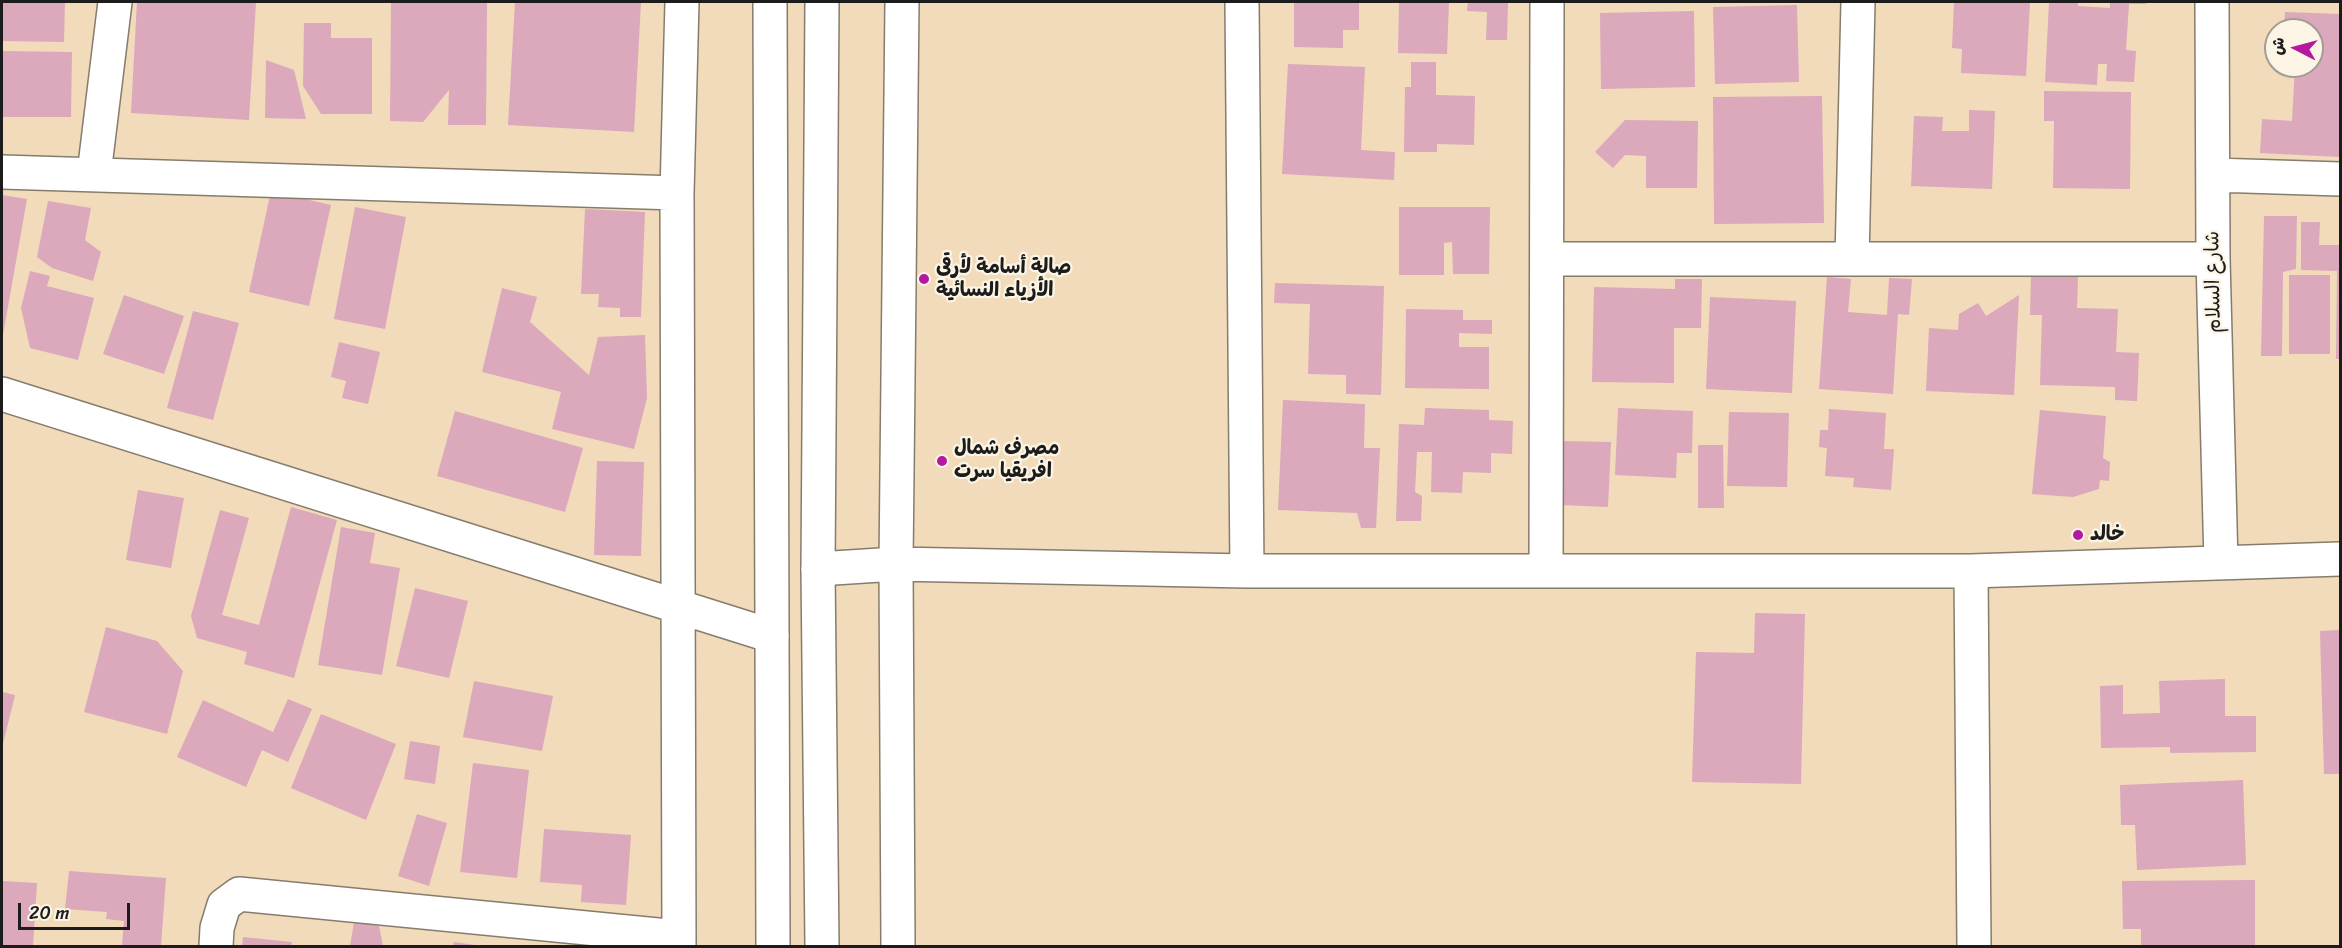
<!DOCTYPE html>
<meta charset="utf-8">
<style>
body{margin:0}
#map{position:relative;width:2342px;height:948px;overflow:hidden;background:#f1dbba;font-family:Sriracha,"Playpen Sans Arabic",sans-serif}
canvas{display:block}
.frame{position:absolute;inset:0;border:3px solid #1c1c1c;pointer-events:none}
.north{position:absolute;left:2264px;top:18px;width:60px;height:60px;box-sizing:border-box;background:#fcf5e5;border:2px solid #a29e95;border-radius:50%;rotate:276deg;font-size:16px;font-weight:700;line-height:24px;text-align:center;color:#1c1c1c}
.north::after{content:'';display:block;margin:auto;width:21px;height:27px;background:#b5179e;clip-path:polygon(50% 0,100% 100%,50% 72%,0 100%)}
.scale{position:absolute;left:18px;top:903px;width:112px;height:27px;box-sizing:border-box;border:3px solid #1c1c1c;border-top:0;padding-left:8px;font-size:18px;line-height:21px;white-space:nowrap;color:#1c1c1c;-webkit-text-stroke:4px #fcf5e5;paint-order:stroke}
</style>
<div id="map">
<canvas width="2342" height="948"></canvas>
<div class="frame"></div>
<div class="north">ش</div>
<div class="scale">20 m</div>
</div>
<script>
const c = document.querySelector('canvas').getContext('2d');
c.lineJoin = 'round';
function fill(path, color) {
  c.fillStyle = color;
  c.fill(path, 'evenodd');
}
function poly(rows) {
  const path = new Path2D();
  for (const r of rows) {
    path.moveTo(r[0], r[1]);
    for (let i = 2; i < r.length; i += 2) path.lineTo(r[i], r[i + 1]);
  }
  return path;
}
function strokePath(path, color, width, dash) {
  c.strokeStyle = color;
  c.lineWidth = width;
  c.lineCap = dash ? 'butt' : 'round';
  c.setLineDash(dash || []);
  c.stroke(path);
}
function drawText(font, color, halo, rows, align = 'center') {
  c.font = font + ' Sriracha,"Playpen Sans Arabic",sans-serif';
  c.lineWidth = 4.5;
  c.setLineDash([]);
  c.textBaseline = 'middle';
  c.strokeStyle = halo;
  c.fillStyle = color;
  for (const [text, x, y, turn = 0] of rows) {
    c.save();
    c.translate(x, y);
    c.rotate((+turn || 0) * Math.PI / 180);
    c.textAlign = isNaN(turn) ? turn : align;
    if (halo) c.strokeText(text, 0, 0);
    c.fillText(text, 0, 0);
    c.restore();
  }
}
const building = poly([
 [2,2,65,2,64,42,2,41],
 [137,2,256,2,249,120,131,113],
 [391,2,487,3,486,125,448,125,449,90,423,122,390,121],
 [515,2,641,2,634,132,508,125],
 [1294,2,1359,2,1359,30,1343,30,1343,48,1294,47],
 [1399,2,1449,2,1447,54,1398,53],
 [1468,2,1508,2,1507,40,1486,40,1487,12,1467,11],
 [1954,2,2030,2,2026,76,1961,73,1962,49,1952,48],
 [2049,2,2078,2,2078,6,2110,8,2110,2,2146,2,2146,4,2129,4,2126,50,2136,51,2134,82,2106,81,2107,64,2098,64,2097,85,2045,82],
 [1797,5,1799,82,1715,84,1713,7],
 [1694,11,1695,87,1601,89,1600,13],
 [2285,12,2340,14,2340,157,2260,153,2262,119,2292,121,2295,66,2312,66,2312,30,2284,30],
 [304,23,331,23,331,38,372,38,372,114,321,114,303,86],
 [2,51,72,52,71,117,2,117],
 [266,60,294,70,306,119,265,118],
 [1411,62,1436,62,1436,95,1475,96,1474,145,1437,144,1437,152,1404,152,1405,87,1411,87],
 [1288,64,1365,67,1361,150,1395,152,1394,180,1282,174],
 [2044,91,2131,92,2130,189,2053,188,2054,121,2044,121],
 [1822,96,1824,223,1714,224,1713,97],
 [1969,110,1995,111,1992,189,1911,186,1914,116,1943,117,1942,131,1969,131],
 [1625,120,1698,121,1697,188,1646,188,1646,156,1625,155,1613,168,1595,152],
 [271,191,331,205,309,306,249,292],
 [2,195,27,199,3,335,2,335],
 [48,201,91,208,85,240,101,252,93,281,52,268,37,257],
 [355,207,406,217,385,329,334,319],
 [1399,207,1490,207,1489,274,1453,274,1452,242,1444,243,1444,275,1399,275],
 [585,209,645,212,641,317,620,317,620,308,598,307,599,294,581,294],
 [2264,216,2297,216,2296,269,2283,272,2282,356,2261,356],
 [2301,222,2320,222,2319,245,2340,245,2340,359,2336,359,2337,271,2301,270],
 [30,271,50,276,47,286,94,298,78,360,30,348,21,308],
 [2031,274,2078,276,2077,308,2118,309,2116,352,2139,353,2137,401,2115,400,2115,387,2040,385,2042,315,2030,315],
 [2289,275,2330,275,2330,354,2289,354],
 [1827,277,1851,279,1848,312,1887,315,1889,278,1912,279,1909,315,1898,314,1893,394,1819,389],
 [1675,279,1702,279,1701,328,1674,328,1674,383,1592,382,1594,287,1675,289],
 [1275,283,1384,286,1381,395,1346,394,1346,375,1308,374,1310,304,1274,303],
 [502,288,537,297,530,322,589,375,598,337,645,335,647,398,634,449,552,429,561,392,482,372],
 [124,295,184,316,164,374,103,354],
 [2019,295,2014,395,1926,391,1929,328,1958,330,1959,314,1978,303,1986,316],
 [1710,297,1796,301,1792,393,1706,389],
 [1406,309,1463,310,1463,320,1492,320,1492,334,1459,333,1459,347,1489,347,1489,389,1405,388],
 [193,311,239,323,213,420,167,408],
 [339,342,380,352,368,404,342,398,346,381,331,377],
 [1283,400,1365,404,1364,448,1380,448,1376,528,1361,528,1357,513,1278,510],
 [1425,408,1489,410,1489,420,1513,421,1512,454,1491,453,1491,473,1463,472,1462,493,1431,492,1432,452,1417,452,1415,492,1422,496,1421,521,1396,521,1399,424,1424,425],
 [1618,408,1693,411,1692,453,1677,453,1676,478,1615,475],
 [1829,409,1886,413,1884,449,1894,449,1891,490,1853,487,1854,478,1825,476,1827,448,1819,447,1820,430,1828,430],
 [2040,410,2106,416,2103,458,2110,462,2109,481,2100,480,2099,489,2073,497,2032,494],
 [455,411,583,448,565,512,437,476],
 [1729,412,1789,413,1787,487,1727,486],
 [1560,441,1611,442,1608,507,1560,505],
 [1698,445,1723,445,1724,508,1698,508],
 [597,461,644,462,641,556,594,555],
 [138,490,184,498,171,568,126,560],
 [291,507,337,520,294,678,244,664,247,652,197,638,191,616,220,510,249,518,222,615,259,625],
 [341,527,375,533,370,563,400,568,382,675,318,665],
 [415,588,468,601,449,678,396,666],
 [1755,613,1805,614,1801,784,1692,782,1696,652,1754,653],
 [106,627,157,641,183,671,167,734,84,712],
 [2340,630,2340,774,2324,774,2320,631],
 [2225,679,2225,716,2256,716,2256,752,2170,753,2170,747,2101,748,2100,686,2123,685,2123,714,2160,713,2159,681],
 [474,681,553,696,542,751,463,737],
 [2,692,15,695,2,748],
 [288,699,312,709,288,762,262,750,246,787,177,757,203,700,273,732],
 [321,714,396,744,366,820,291,788],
 [410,741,440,746,435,784,404,779],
 [473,763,529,770,517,878,460,872],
 [2243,780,2246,865,2137,870,2135,825,2121,825,2120,785],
 [417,814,447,823,429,886,398,876],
 [544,829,631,835,626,905,581,902,582,885,540,882],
 [69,871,166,878,161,946,122,945,124,921,106,919,107,912,65,909],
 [2255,880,2255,946,2141,946,2141,929,2123,929,2122,881],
 [2,881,37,883,33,946,2,946],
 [354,922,379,926,383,946,350,946],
 [243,937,292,942,291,946,242,946],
 [454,942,475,945,475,946,453,946]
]);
const minor = poly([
 [1242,2,1247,571],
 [2212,2,2213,259,2221,563],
 [2,172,677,193],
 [94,174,115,2],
 [2214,175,2340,179],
 [1548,259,2213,259],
 [1852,259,1858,2],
 [2,394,772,636],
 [818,569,896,564,1247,571,1971,571,2340,559],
 [1546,571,1547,2],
 [1971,571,1974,946],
 [216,946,217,928,224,905,239,894,678,937],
 [679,946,677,193,682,2],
 [898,946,896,564,902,2]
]);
const trunk = poly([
 [770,2,773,946],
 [822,946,818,569,822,2]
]);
const markers = [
 [924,279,6,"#b5179e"],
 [942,461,6,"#b5179e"],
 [2078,535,6,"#b5179e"]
];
const poiNames = [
 ["صالة أسامة لأرقى",936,268],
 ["الأزياء النسائية",936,291],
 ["مصرف شمال",954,449],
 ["افريقيا سرت",954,472],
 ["خالد",2090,535]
];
const streetNames = [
 ["شارع السلام",2214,282,-91]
];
fill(building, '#dba8bc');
strokePath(minor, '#867c6b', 36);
strokePath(trunk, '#867c6b', 36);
strokePath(minor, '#fff', 33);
strokePath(trunk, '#fff', 33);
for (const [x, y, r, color] of markers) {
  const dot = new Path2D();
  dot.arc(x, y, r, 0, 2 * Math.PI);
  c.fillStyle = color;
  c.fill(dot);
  strokePath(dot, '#fcf5e5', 2);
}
drawText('bold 20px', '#1c1c1c', '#fcf5e5', poiNames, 'left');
drawText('20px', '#1c1c1c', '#fcf5e5', streetNames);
</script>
